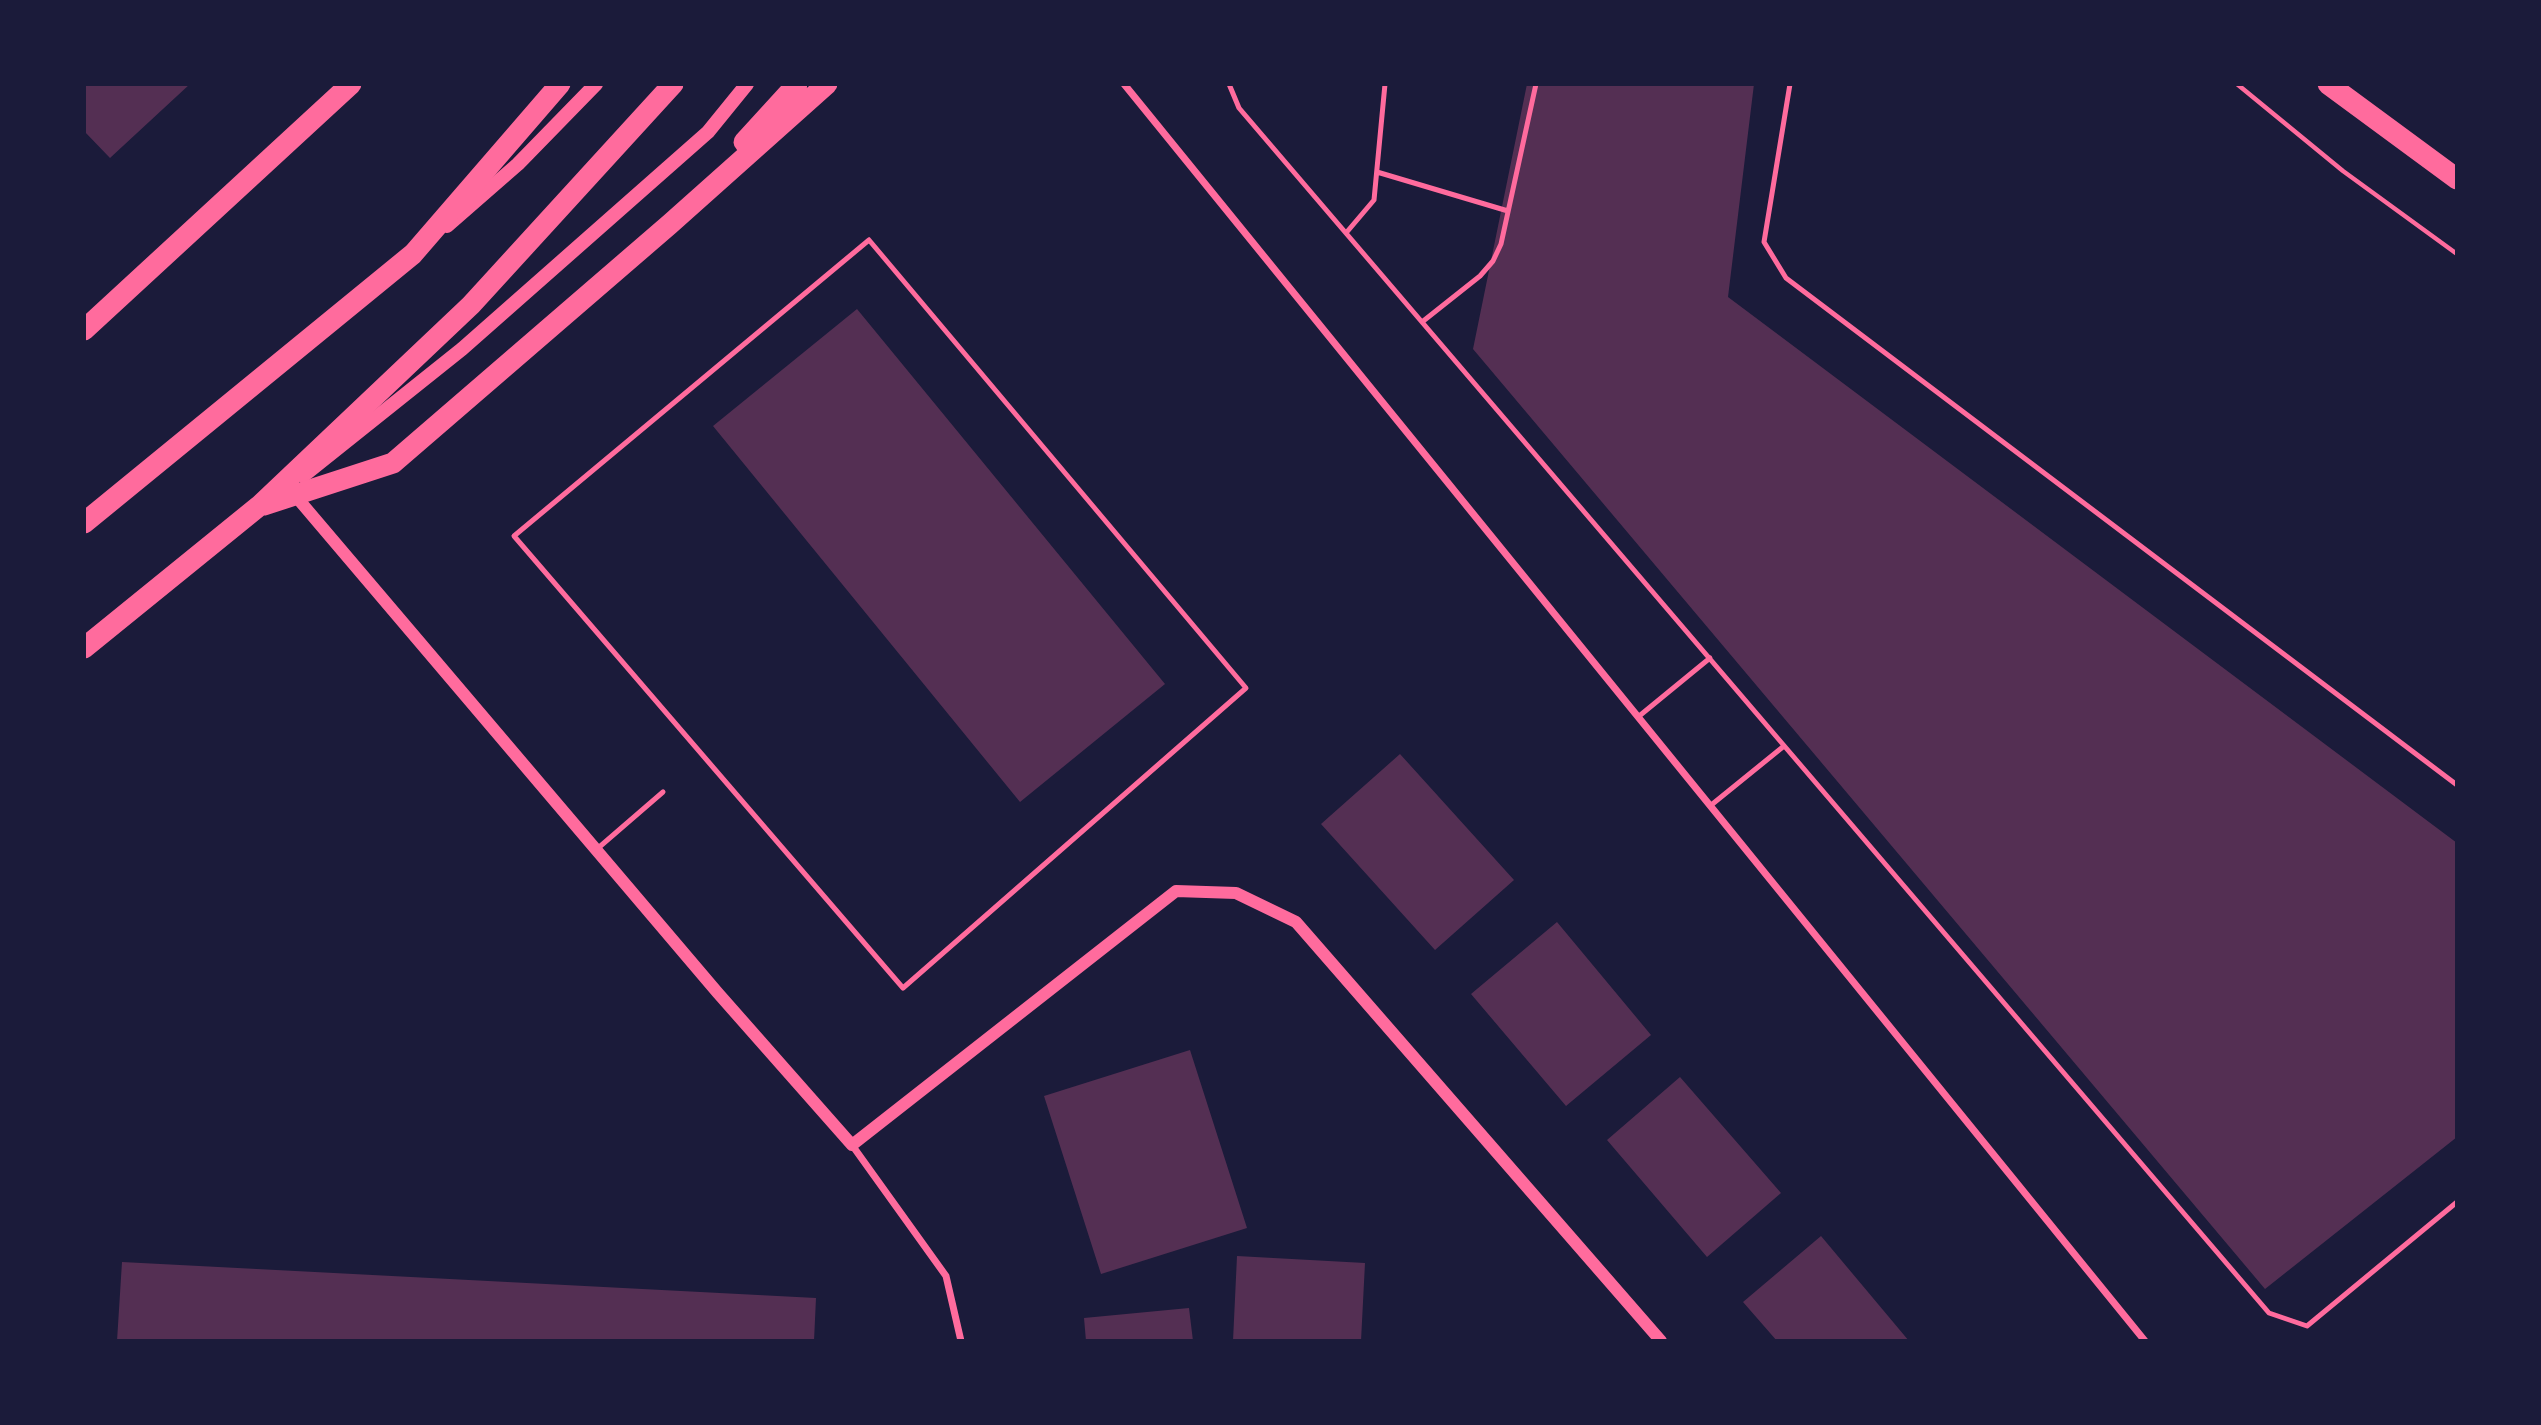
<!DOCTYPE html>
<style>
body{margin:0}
#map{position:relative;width:2541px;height:1425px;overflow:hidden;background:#1b1b3a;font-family:"Varela Round",sans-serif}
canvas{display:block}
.frame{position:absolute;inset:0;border:86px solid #1b1b3a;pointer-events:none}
</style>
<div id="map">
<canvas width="2541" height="1425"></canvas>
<div class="frame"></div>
</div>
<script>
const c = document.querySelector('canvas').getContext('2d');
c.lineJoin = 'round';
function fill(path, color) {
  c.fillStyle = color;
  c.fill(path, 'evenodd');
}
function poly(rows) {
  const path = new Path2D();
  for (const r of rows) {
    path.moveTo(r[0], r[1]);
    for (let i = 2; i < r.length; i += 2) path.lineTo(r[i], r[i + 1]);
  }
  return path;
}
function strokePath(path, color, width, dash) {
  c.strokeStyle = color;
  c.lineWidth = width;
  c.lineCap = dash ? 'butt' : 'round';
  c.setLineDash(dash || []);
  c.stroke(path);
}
const building = poly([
 [84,84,190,84,110,158,84,131],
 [1527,84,1754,84,1728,297,2457,843,2457,1137,2265,1289,1473,349],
 [857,309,1165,684,1020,802,713,426],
 [1400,754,1514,880,1435,950,1321,824],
 [1557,922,1651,1035,1566,1106,1471,994],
 [1190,1050,1247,1228,1101,1274,1044,1096],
 [1680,1077,1781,1193,1707,1257,1607,1140],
 [1821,1236,1909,1341,1777,1341,1743,1302],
 [1237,1256,1365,1263,1361,1341,1233,1341],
 [122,1262,816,1298,814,1341,117,1341],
 [1189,1308,1193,1341,1086,1341,1084,1318]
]);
const path = poly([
 [2237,84,2343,171,2457,254]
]);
const service = poly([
 [1229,84,1239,108,2269,1313,2307,1326,2457,1202],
 [1790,84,1764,242,1786,278,2457,785],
 [1377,172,1508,211],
 [1346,233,1374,200,1385,84],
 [869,240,1246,688,903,988,514,536,869,240],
 [1422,322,1480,276,1493,261,1501,244,1536,84],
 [1638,717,1710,658],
 [1710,806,1784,746],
 [597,849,663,792]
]);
const minor = poly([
 [1124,84,2145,1341],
 [852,1145,946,1276,961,1341]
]);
const tertiary = poly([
 [293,493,717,992,852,1145,1176,891,1236,893,1296,922,1661,1341]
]);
const secondary = poly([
 [447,226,518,164,596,84],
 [303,476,462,349,708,132,747,84]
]);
const motorway = poly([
 [2328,84,2457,179],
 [744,142,797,84],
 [84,330,351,84],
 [264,505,393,463,670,224,827,84],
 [84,523,413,254,560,84],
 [84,648,259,506,471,305,673,84]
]);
fill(building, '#542f53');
strokePath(path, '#ff6b9d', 4.5);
strokePath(service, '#ff6b9d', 5);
strokePath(minor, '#ff6b9d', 7);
strokePath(tertiary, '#ff6b9d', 12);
strokePath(secondary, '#ff6b9d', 14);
strokePath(motorway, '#ff6b9d', 21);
</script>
